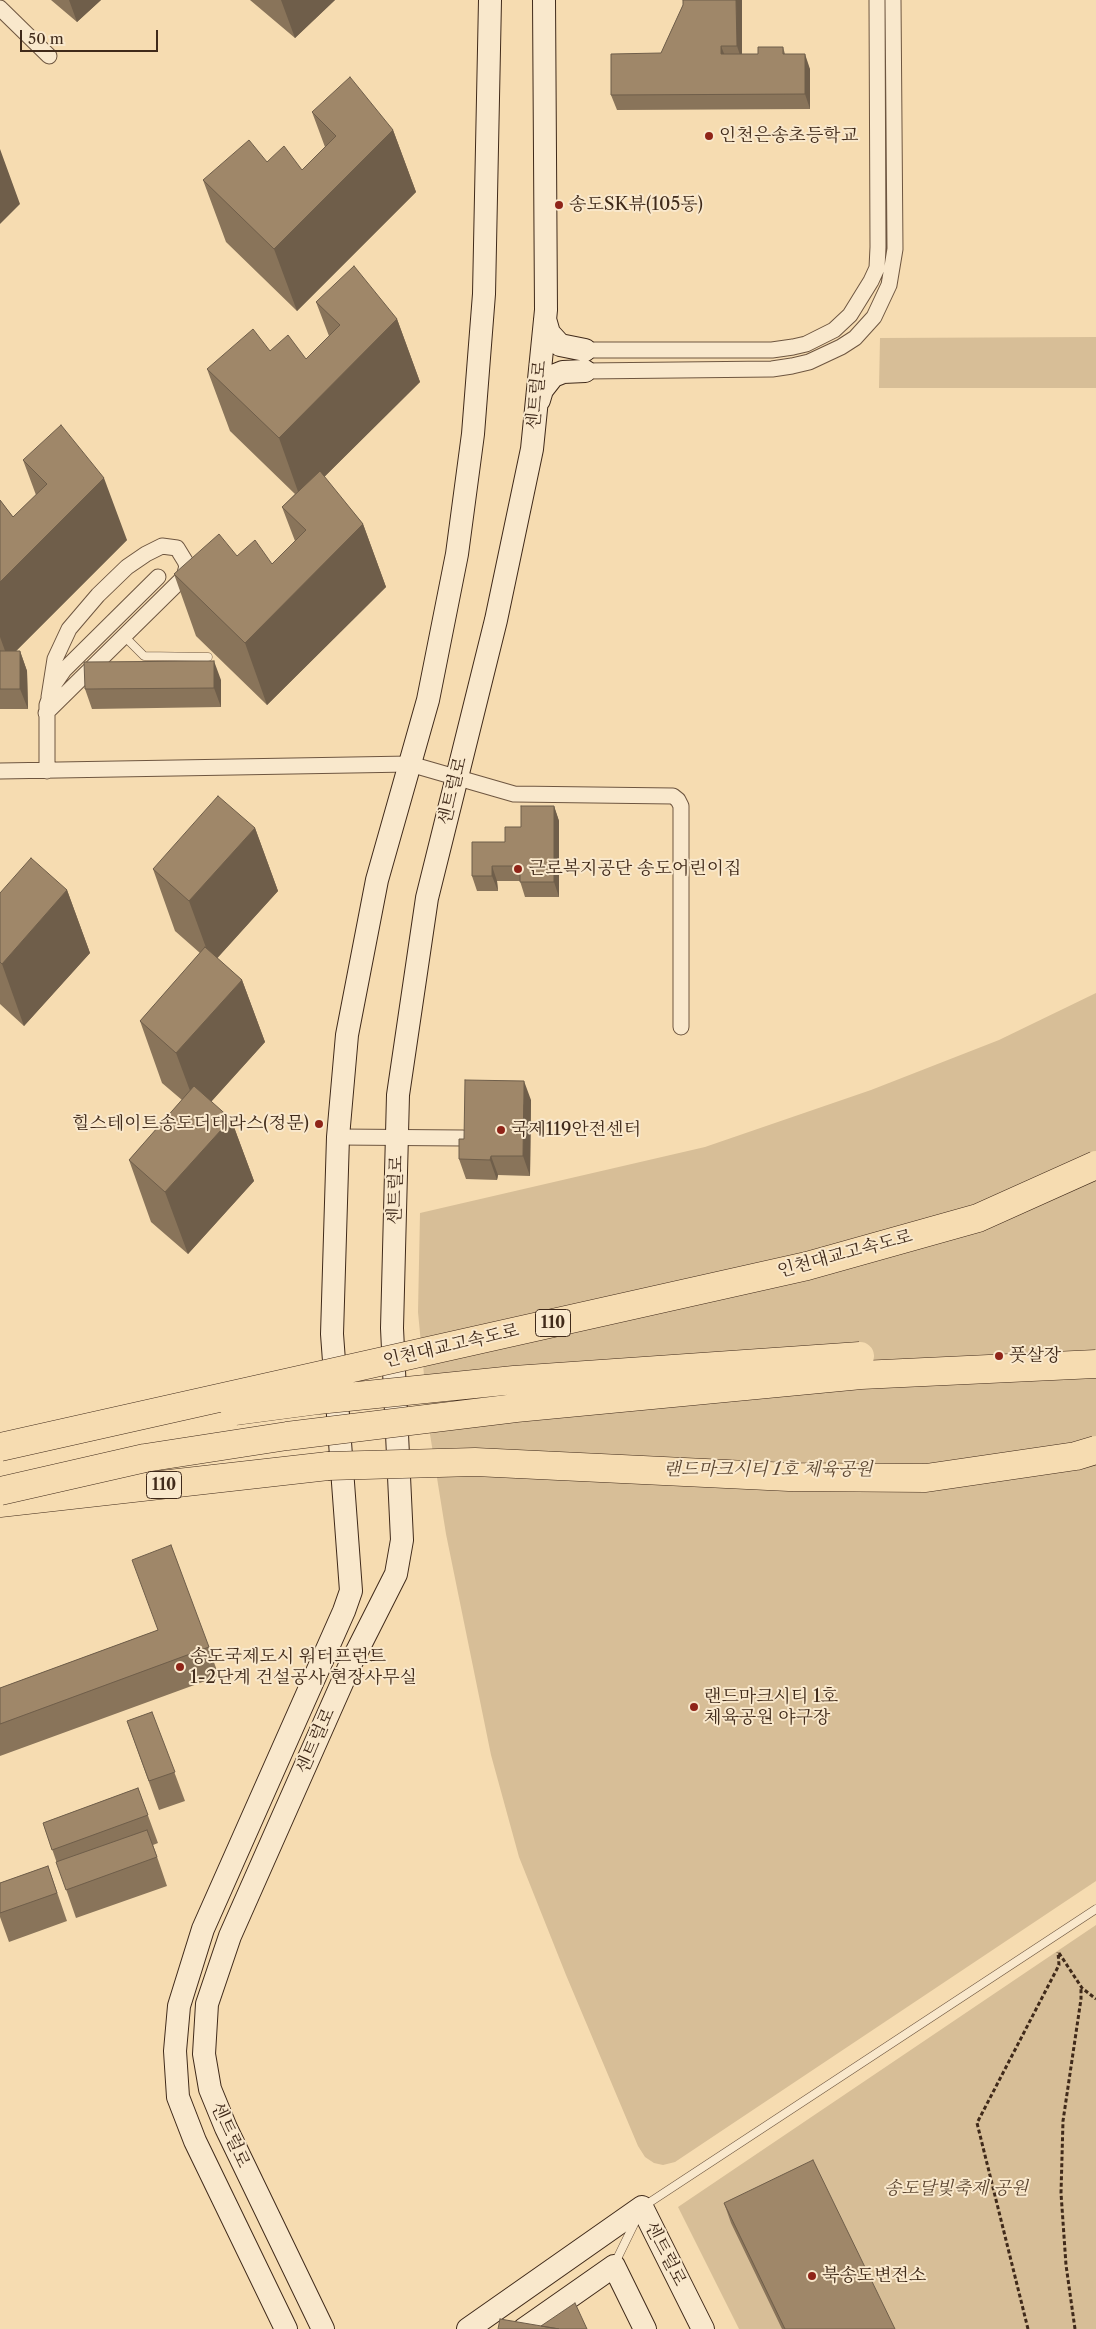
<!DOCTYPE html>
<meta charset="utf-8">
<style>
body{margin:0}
#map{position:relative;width:1096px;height:2329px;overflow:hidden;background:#f6dcb1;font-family:"Libre Caslon Text",serif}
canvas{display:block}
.scale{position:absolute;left:20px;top:30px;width:138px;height:22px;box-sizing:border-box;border:2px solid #402a1a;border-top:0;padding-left:6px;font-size:15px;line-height:18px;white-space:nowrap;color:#402a1a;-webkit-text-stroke:4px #f9e8cc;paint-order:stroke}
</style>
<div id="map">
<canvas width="1096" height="2329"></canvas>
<div class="scale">50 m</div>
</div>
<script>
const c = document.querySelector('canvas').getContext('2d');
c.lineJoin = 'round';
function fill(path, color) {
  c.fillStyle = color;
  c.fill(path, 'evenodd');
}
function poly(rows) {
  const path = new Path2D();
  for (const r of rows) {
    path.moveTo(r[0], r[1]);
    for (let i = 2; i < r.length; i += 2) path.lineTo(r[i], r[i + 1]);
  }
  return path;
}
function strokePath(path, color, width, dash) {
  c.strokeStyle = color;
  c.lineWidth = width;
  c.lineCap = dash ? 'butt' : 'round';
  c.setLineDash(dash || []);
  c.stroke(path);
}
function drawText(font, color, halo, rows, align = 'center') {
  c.font = font + ' "Libre Caslon Text","Noto Serif KR",serif';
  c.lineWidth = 4;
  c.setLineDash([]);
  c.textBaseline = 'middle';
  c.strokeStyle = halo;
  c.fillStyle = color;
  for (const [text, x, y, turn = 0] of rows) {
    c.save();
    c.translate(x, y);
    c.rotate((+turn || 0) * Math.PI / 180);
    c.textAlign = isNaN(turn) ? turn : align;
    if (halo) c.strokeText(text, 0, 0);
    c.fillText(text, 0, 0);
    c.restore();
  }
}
const green = poly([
 [1096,337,1096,388,879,388,880,338],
 [1096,993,1096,1881,675,2162,663,2165,654,2163,645,2157,638,2146,566,1975,519,1857,491,1755,446,1534,429,1428,418,1312,420,1213,705,1147,871,1090,999,1040],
 [1096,1925,1096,2329,739,2329,678,2207]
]);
const path = poly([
 [1059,1953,1082,1988,1096,1999],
 [1028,2329,977,2123,1059,1965,1058,1952],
 [1075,2329,1066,2265,1061,2193,1063,2121,1081,1999,1081,1987]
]);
const lane = poly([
 [124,636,144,656,208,657],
 [644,2206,1096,1909],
 [615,2263,636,2220]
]);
const street = poly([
 [0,8,49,56],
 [585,350,772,350,793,347,806,344,834,330,850,315,871,281,877,268,878,247,877,0],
 [585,371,772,369,792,366,809,362,841,347,855,338,874,317,889,285,895,249,893,0],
 [46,713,184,577,187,566,185,561,177,548,162,546,146,554,127,567,98,595,69,629,55,659,49,697],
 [0,771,410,764,514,794,673,796,678,800,681,806,681,1027],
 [47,771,47,705,55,683,64,670,158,577],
 [338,1137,463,1138]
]);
const secondary = poly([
 [545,319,549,333,560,345,585,350],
 [539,400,542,390,553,376,563,372,585,371],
 [286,2329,195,2141,178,2097,175,2051,179,2006,203,1929,344,1611,351,1591,332,1334,338,1137,347,1035,377,880,428,700,457,554,473,434,484,294,490,0],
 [323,2329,226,2128,210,2089,204,2054,207,2004,230,1936,350,1665,396,1574,402,1540,392,1328,398,1095,427,898,496,620,532,449,546,310,544,0],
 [468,2329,642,2207,703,2329],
 [524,2329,614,2266,645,2329]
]);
const highway = poly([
 [0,1503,328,1466]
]);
const highwayBridge = poly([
 [235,1411,318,1400,514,1380,860,1356],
 [0,1447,807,1266,978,1218,1096,1165],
 [328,1466,475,1462,789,1477,926,1478,1076,1456,1096,1450],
 [0,1491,145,1458,287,1436,516,1408,861,1375,1096,1364]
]);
const wall = poly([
 [51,0,101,0,77,22],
 [250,0,335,0,295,38],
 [742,0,742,54,758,54,783,47,785,54,810,69,810,109,617,110,611,95,661,53,683,5],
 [312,112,393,130,416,192,297,311,226,242,203,180,267,162,302,170,325,147],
 [316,302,397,319,420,382,324,477,363,524,386,587,267,705,196,636,174,574,237,556,272,564,295,541,282,507,295,494,230,431,207,369,270,351,306,359,329,336],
 [23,460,127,540,16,651,20,651,27,671,28,709,0,709,0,500,13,517,36,495],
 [221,680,221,707,92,709,85,689],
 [554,806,559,821,559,897,525,897,520,881,497,881,498,891,477,891,472,876,505,842,521,827],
 [255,828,278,891,217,958,242,980,265,1042,211,1102,231,1119,254,1181,188,1254,151,1222,129,1160,182,1100,162,1083,140,1021,200,953,175,931,153,869],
 [67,890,90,953,24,1026,0,1004,0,893],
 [531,1100,530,1176,498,1175,497,1180,466,1179,459,1159,464,1139],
 [171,1545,219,1676,0,1756,0,1688,158,1630],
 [152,1712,185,1801,159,1810,127,1721],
 [138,1788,158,1843,153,1845,167,1886,76,1918,43,1823],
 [48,1866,67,1921,9,1942,0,1917,0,1883],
 [724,2203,895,2329,782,2329,731,2223]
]);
const shadedWall = poly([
 [69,0,101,0,77,22],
 [281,0,335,0,295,38],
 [736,0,742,0,742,61,737,46],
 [721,46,727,61,721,54],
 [805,54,810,69,810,109,805,94],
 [393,130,416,192,297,311,274,249],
 [0,149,20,204,0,224],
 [397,319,420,382,301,500,279,438],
 [104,478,127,540,8,659,0,637,0,582],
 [363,524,386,587,267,705,245,643],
 [20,651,27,671,28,709,20,689],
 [214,661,221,680,221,707,214,688],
 [554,806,559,821,559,897,554,882],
 [255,828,278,891,212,964,189,901],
 [492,866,497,881,498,891,492,876],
 [67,890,90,953,24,1026,2,964],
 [242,980,265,1042,199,1115,176,1053],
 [524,1081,531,1100,530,1176,523,1156],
 [231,1119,254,1181,188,1254,165,1192],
 [491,1156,498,1175,497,1180,490,1160]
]);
const building = poly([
 [683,0,736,0,737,46,721,46,721,54,758,54,758,47,783,47,783,54,805,54,805,94,611,95,611,54,661,53,683,5,683,0],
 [350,77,393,130,274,249,203,180,249,140,267,162,284,146,302,170,336,136,312,112,350,77],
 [354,266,397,319,279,438,207,369,253,329,270,351,288,335,306,359,340,325,316,302,354,266],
 [61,425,104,478,0,582,0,500,13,517,47,484,23,460,61,425],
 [320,471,363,524,245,643,174,574,219,534,237,556,255,540,272,564,306,530,282,507,320,471],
 [0,651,20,651,20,689,0,689,0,651],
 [214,661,214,688,85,689,84,662,214,661],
 [218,796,255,828,189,901,153,869,218,796],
 [521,806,554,806,554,882,520,882,520,866,492,866,492,876,472,876,472,842,505,842,505,827,521,827,521,806],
 [31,858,67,890,2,964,0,962,0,893,31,858],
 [205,947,242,980,176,1053,140,1021,205,947],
 [465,1080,524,1081,523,1156,491,1156,490,1160,459,1159,459,1139,464,1139,465,1080],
 [194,1086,231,1119,165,1192,129,1160,194,1086],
 [171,1545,209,1647,0,1724,0,1688,158,1630,132,1560,171,1545],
 [152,1712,175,1772,149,1781,127,1721,152,1712],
 [138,1788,148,1815,52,1850,43,1823,138,1788],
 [147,1830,157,1857,66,1890,56,1862,147,1830],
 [48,1866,57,1893,0,1913,0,1883,48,1866],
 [813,2160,895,2329,785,2329,724,2203,813,2160],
 [575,2303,587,2329,559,2329,541,2326,575,2303],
 [500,2319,559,2329,498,2329,500,2319]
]);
const markers = [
 [709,136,5,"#8f2418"],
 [559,205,5,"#8f2418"],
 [518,869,5,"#8f2418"],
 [319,1124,5,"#8f2418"],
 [501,1130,5,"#8f2418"],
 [999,1356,5,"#8f2418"],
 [180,1667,5,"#8f2418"],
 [694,1707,5,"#8f2418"],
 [812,2276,5,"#8f2418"]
];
const shields = [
 [553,1323,35],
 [164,1485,35]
];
const shieldNames = [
 ["110",553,1323],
 ["110",164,1485]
];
const poiNames = [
 ["인천은송초등학교",719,136],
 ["송도SK뷰(105동)",569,205],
 ["근로복지공단 송도어린이집",528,869],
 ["힐스테이트송도더테라스(정문)",309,1124,"right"],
 ["국제119안전센터",511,1130],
 ["풋살장",1009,1356],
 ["송도국제도시 워터프런트",190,1657],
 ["1-2단계 건설공사 현장사무실",190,1678],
 ["랜드마크시티 1호",704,1697],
 ["체육공원 야구장",704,1718],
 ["북송도변전소",822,2276]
];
const streetNames = [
 ["센트럴로",537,395,-84],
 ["센트럴로",453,791,-76],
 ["센트럴로",396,1190,-88],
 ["인천대교고속도로",845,1254,-15],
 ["인천대교고속도로",451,1346,-13],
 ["센트럴로",316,1741,-66],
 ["센트럴로",230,2135,66],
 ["센트럴로",665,2254,63]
];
const parkNames = [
 ["랜드마크시티 1호 체육공원",768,1470],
 ["송도달빛축제 공원",956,2189]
];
fill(green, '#d7be97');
strokePath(lane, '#6e5640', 9);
strokePath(street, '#6e5640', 17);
strokePath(secondary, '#402a1a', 24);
strokePath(highway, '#402a1a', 29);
strokePath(path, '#402a1a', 3, [4, 2.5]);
strokePath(lane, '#f9e8cc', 8);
strokePath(street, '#f9e8cc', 15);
strokePath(secondary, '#f9e8cc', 22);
strokePath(highway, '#f6dcb1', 28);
strokePath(highwayBridge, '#402a1a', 29, []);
strokePath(highwayBridge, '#f6dcb1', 28);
fill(wall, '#89745a');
fill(shadedWall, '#6f5e4a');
fill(building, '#9f8769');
strokePath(building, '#6f5e4a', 1);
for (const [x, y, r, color] of markers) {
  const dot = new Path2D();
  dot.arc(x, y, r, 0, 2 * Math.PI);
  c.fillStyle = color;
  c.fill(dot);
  strokePath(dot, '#f9e8cc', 2);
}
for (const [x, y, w] of shields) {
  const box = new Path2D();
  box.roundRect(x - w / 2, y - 13.5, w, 27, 4);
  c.fillStyle = '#f9e8cc';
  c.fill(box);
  strokePath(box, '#402a1a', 1);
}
drawText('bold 16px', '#402a1a', null, shieldNames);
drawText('18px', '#402a1a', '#f9e8cc', poiNames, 'left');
drawText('18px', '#402a1a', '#f9e8cc', streetNames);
drawText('italic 18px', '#5e4833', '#f9e8cc', parkNames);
</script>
